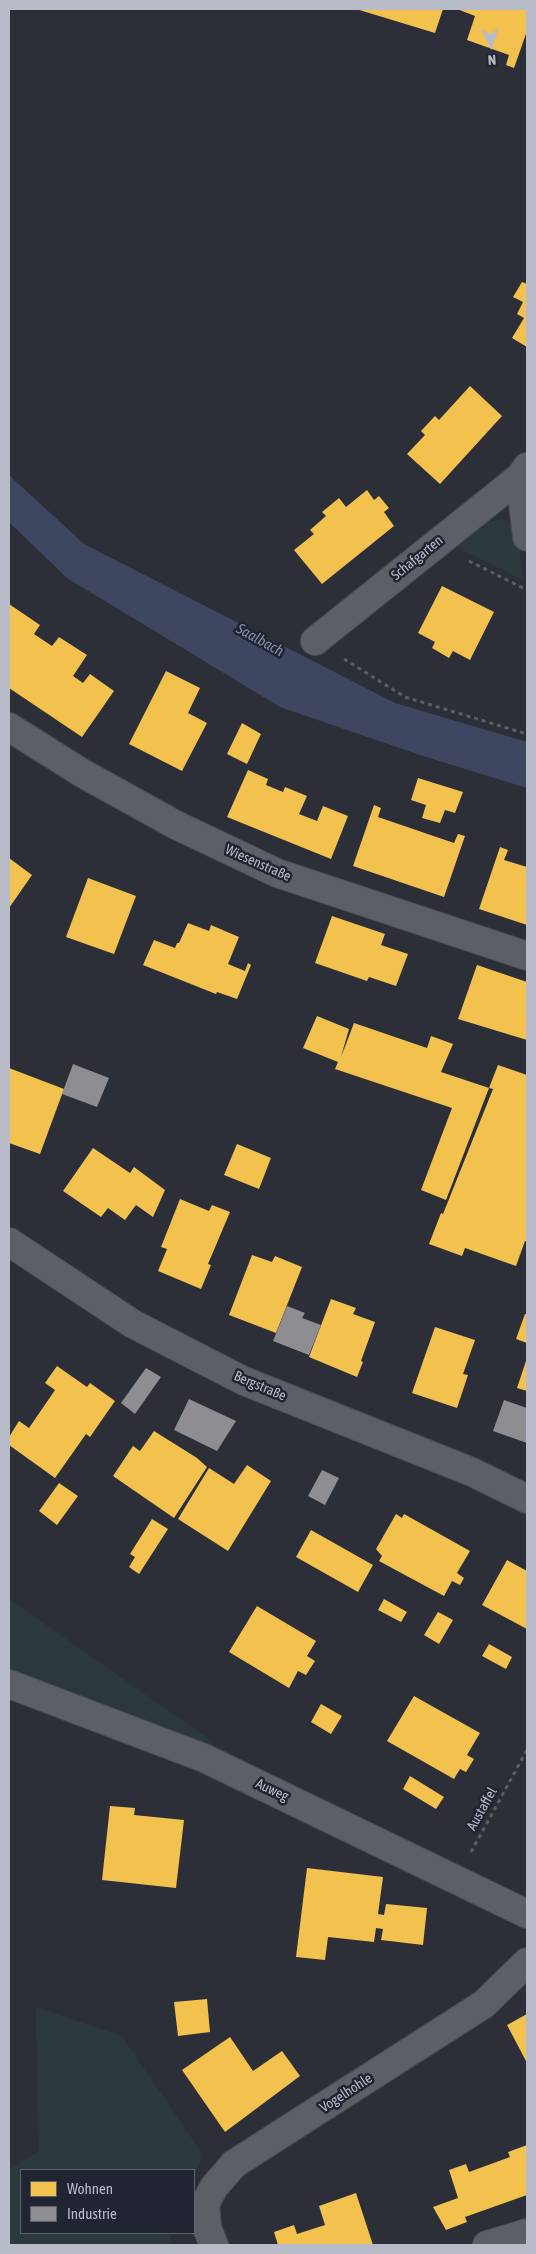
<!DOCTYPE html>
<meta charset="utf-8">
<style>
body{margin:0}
#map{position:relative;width:536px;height:2254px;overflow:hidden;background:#2c2f38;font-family:"Asap Condensed",sans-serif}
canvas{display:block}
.frame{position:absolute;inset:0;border:10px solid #b8bbc8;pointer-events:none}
.legend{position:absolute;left:20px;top:2169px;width:175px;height:65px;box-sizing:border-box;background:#212532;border:1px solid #5d616e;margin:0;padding:6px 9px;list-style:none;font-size:15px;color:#b8bbc8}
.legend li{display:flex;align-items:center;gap:10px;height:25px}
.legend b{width:25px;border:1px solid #5d616e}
.north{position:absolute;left:466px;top:20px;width:50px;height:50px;-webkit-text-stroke:4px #212532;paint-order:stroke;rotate:176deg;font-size:14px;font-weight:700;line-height:20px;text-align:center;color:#b8bbc8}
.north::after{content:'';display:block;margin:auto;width:18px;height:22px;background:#b8bbc8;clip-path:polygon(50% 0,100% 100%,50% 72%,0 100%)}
</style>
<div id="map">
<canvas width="536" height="2254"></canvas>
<div class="frame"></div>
<ul class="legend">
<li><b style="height:14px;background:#f2c14e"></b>Wohnen</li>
<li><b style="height:14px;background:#8d8d92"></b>Industrie</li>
</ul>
<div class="north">N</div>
</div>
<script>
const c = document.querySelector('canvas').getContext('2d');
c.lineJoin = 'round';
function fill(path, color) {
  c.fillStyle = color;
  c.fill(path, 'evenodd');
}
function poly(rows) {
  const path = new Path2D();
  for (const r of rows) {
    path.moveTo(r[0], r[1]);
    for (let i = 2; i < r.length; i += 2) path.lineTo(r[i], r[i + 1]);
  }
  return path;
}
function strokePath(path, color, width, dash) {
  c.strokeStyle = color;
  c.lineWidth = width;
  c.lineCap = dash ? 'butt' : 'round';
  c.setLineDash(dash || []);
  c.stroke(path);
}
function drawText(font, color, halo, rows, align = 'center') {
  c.font = font + ' "Asap Condensed",sans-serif';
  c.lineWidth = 5;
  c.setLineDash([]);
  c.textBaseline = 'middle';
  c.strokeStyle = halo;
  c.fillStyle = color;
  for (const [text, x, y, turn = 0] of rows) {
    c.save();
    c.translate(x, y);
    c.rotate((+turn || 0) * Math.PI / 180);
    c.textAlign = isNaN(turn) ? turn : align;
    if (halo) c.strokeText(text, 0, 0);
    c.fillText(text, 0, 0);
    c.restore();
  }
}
const green = poly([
 [502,518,517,530,523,580,457,547,475,526],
 [9,1599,213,1742,204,1758,9,1684],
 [36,2007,122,2036,203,2155,194,2179,194,2170,21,2170,21,2233,173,2233,168,2245,9,2245,9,2170,38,2151]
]);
const water = poly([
 [9,475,84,544,395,703,527,742,527,788,423,756,280,707,67,578,9,522]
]);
const homes = poly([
 [356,9,443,9,435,33],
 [457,9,527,9,527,31,514,68,506,65,509,55,467,40,475,16],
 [522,282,527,284,527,347,512,338,524,318,517,314,523,302,513,297],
 [470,386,502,416,440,484,407,454,425,435,421,431,435,416,439,420],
 [367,490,374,500,379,496,389,508,384,512,394,526,322,584,294,550,314,534,310,530,326,516,322,512,339,498,346,507],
 [442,586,494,612,470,660,453,651,449,658,432,648,435,642,418,633],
 [9,604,40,625,34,634,52,646,59,637,87,655,73,676,83,683,90,674,114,691,82,737,9,688],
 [166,671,200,688,188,713,207,723,182,771,129,744],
 [242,723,261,734,247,764,227,754],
 [248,770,268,779,266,785,283,792,285,787,307,796,299,814,317,821,323,806,348,816,331,859,227,817],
 [418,778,463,792,455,813,445,810,440,823,422,818,426,805,411,800],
 [374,805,381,808,378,817,454,843,458,834,465,836,444,897,353,866],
 [500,847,508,850,504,860,527,867,527,925,479,909],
 [9,858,32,875,9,908],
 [88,878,136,896,114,954,66,937],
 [332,916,385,934,381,945,408,954,396,986,369,977,367,981,315,963],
 [188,923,209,931,211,925,239,937,228,964,245,971,248,963,251,965,237,999,217,992,216,994,143,965,154,940,175,948,177,943,179,943],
 [477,965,527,982,527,1040,458,1019],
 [317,1016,349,1029,341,1057,354,1023,427,1048,431,1036,453,1044,441,1072,489,1088,446,1200,421,1190,452,1108,335,1069,338,1062,303,1048],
 [498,1065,527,1075,527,1242,525,1241,516,1266,465,1248,462,1256,429,1244,441,1213,443,1214,493,1089,489,1088],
 [9,1068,64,1089,40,1154,9,1143],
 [237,1144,271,1158,259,1189,224,1175],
 [93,1148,130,1173,134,1167,165,1190,153,1217,136,1205,125,1220,108,1208,101,1217,63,1191],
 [180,1199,209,1211,212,1205,230,1212,208,1264,211,1265,201,1289,158,1271,167,1249,161,1247],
 [252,1255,272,1262,275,1256,302,1267,276,1333,229,1315],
 [331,1299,356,1308,353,1314,375,1322,361,1361,363,1362,357,1377,309,1357],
 [525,1314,527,1314,527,1343,516,1339],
 [435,1327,475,1340,463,1374,468,1375,457,1408,412,1393],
 [527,1358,527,1391,517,1388],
 [57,1366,87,1387,90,1383,115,1401,90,1437,86,1434,55,1478,9,1445,9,1437,19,1421,29,1428,55,1390,45,1383],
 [154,1431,197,1458,207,1467,174,1518,113,1476,133,1446,140,1451],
 [247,1465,271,1481,228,1551,178,1519,209,1468,234,1484],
 [59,1483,78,1496,57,1525,39,1511],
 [396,1514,402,1518,404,1514,470,1551,457,1573,464,1578,460,1585,452,1581,444,1596,379,1561,382,1556,376,1549],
 [152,1519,168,1529,139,1574,129,1567,135,1557,130,1554],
 [311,1530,373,1565,358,1592,296,1557],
 [507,1560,527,1571,527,1629,482,1605],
 [384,1599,407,1612,401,1622,378,1610],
 [257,1606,316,1641,307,1656,315,1661,306,1675,298,1671,289,1688,229,1652],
 [438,1612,453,1620,439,1644,424,1635],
 [489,1644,512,1657,506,1669,482,1656],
 [414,1696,480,1733,467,1755,474,1759,466,1772,460,1769,454,1779,387,1741],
 [321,1704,342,1716,331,1734,311,1722],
 [410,1776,444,1797,436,1809,403,1789],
 [110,1806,135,1808,134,1815,184,1820,176,1888,102,1880],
 [307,1868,383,1877,378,1914,384,1915,386,1904,427,1908,423,1945,381,1940,383,1929,376,1928,374,1942,328,1937,325,1960,296,1957],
 [207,1999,210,2032,178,2036,174,2002],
 [527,2014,527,2063,507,2025],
 [230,2037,253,2071,282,2051,300,2076,225,2132,182,2070],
 [527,2145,527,2195,465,2217,467,2222,446,2230,433,2207,458,2198,449,2170,466,2164,469,2172,510,2157,508,2152],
 [356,2193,373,2245,278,2245,274,2232,294,2225,297,2234,325,2225,319,2206]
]);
const industry = poly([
 [73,1064,109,1078,97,1107,62,1094],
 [287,1306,305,1313,302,1318,321,1325,309,1355,273,1341],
 [146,1368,161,1377,135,1414,121,1403],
 [189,1399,236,1421,217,1451,174,1430],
 [504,1400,527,1408,527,1443,493,1431],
 [322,1470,339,1478,325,1505,308,1496]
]);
const path = poly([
 [469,561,527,590],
 [344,659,405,697,527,734],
 [471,1852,527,1750]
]);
const minor = poly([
 [527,467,520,477,527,537],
 [315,641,520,477],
 [9,727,82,773,176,825,277,873,527,956],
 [9,1242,133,1324,244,1381,472,1472,527,1499],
 [9,1684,204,1758,527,1914],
 [214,2245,207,2228,205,2204,214,2187,234,2164,484,2004,527,1962],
 [487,2245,527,2233]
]);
const streetNames = [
 ["Schafgarten",417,558,-39],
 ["Wiesenstraße",258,863,24],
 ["Bergstraße",260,1386,23],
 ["Auweg",272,1790,25],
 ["Austaffel",482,1809,-61],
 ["Vogelhohle",346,2093,-33]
];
const waterNames = [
 ["Saalbach",260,640,29]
];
fill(green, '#2b393d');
fill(water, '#3e475f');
fill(homes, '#f2c14e');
fill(industry, '#8d8d92');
strokePath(minor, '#494b51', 30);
strokePath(path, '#5b5d63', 3, [4, 4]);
strokePath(minor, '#5d5f66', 28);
drawText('14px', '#b8bbc8', '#212532', streetNames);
drawText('italic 15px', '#848eab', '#212532', waterNames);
</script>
